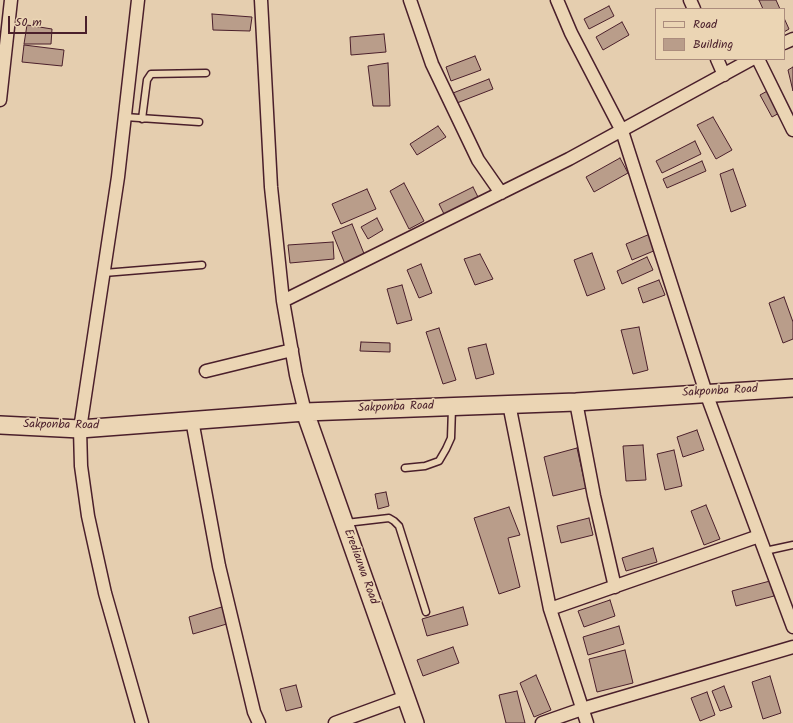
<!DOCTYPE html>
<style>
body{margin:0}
#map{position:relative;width:793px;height:723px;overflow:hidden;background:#e5ceaf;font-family:Kalam,sans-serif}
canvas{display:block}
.legend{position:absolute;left:655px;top:8px;width:130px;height:52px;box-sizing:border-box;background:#ebd5b4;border:1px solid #ab8c7d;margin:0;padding:5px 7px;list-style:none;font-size:12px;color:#4a1f2b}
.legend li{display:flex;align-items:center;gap:8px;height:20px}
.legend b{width:20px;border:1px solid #ab8c7d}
.scale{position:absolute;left:8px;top:16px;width:79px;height:18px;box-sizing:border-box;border:2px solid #4a1f2b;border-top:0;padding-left:5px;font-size:12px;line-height:14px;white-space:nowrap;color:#4a1f2b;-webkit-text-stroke:3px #ebd5b4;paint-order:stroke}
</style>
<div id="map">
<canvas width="793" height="723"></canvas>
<ul class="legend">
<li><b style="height:5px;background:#ebd5b4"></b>Road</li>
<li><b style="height:11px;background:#b99d8a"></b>Building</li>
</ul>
<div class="scale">50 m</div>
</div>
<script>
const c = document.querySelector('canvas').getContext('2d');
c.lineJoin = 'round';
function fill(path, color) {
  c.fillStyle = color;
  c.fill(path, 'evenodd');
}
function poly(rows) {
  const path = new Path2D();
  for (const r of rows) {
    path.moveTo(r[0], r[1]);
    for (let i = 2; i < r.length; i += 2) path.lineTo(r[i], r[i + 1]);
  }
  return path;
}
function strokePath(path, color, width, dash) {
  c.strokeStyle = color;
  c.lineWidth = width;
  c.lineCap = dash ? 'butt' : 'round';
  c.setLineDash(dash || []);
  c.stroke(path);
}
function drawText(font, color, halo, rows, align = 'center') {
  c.font = font + ' Kalam,sans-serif';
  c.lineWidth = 3;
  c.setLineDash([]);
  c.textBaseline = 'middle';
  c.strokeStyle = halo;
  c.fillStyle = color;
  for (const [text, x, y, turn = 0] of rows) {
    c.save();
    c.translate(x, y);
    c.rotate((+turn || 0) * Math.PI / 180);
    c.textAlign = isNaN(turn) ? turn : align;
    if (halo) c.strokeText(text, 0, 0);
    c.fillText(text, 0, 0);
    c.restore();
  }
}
const building = poly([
 [759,0,776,0,780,9,763,9,759,0],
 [609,6,614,16,589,29,584,19,609,6],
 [212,14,252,17,250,31,213,30,212,14],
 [784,18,789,29,784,32,784,18],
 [622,22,629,35,603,50,596,37,622,22],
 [27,25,52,29,51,44,24,44,27,25],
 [384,34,386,52,351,55,350,37,384,34],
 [24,45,64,50,62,66,22,62,24,45],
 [475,56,481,70,451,81,446,67,475,56],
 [388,63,390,106,373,106,368,66,388,63],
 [793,67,793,91,788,70,793,67],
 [489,79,493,89,457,103,453,93,489,79],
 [771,89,783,111,772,117,760,95,771,89],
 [713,117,732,150,716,159,697,125,713,117],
 [438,126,446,137,417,155,410,144,438,126],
 [695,141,701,154,662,173,656,161,695,141],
 [620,158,628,173,594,192,586,177,620,158],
 [702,161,706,171,667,188,663,179,702,161],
 [733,169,746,206,731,212,720,174,733,169],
 [404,183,424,221,409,229,390,191,404,183],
 [473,187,479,199,445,216,439,204,473,187],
 [367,189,376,209,341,224,332,204,367,189],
 [377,218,383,230,368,239,361,227,377,218],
 [352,224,365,256,345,264,332,232,352,224],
 [650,234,656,250,632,260,626,244,650,234],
 [333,242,334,259,290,263,288,245,333,242],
 [592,253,605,289,587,296,574,260,592,253],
 [480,254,493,279,475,285,464,259,480,254],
 [647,257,653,270,622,284,617,271,647,257],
 [421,264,432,293,419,298,407,270,421,264],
 [659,280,665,295,643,303,638,288,659,280],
 [402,285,412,320,397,324,387,289,402,285],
 [784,297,793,322,793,339,783,343,769,303,784,297],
 [639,327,648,370,633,374,621,330,639,327],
 [439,328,456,380,443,384,426,332,439,328],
 [361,342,390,343,390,352,360,351,361,342],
 [486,344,494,374,476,379,468,348,486,344],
 [697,430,704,450,683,457,677,437,697,430],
 [643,445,646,480,626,481,623,446,643,445],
 [577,448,586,488,553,496,544,457,577,448],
 [674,450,682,486,665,490,657,454,674,450],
 [386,492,389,506,378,509,375,494,386,492],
 [706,505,720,539,704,545,691,511,706,505],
 [509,507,520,535,508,538,520,587,499,594,474,518,509,507],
 [589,518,593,535,561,543,557,526,589,518],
 [653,548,657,562,626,571,622,558,653,548],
 [770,581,774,596,736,606,732,591,770,581],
 [610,600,615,616,584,627,578,611,610,600],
 [225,606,230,623,193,634,189,617,225,606],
 [463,607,468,625,427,636,422,619,463,607],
 [619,626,624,644,588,655,583,637,619,626],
 [453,647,459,663,423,676,417,660,453,647],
 [625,650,633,683,597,692,589,659,625,650],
 [536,675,551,710,534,717,520,683,536,675],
 [770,676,781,713,763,719,752,682,770,676],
 [296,685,302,707,286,711,280,689,296,685],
 [724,686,732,707,720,711,712,691,724,686],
 [517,691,525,723,506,723,499,695,517,691],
 [707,692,715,715,700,721,691,698,707,692]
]);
const lane = poly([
 [125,117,199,122],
 [142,119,147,80,151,74,206,73],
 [104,273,202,265],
 [405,468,425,466,439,461,446,449,451,438,452,408],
 [346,523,389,518,394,521,399,526,426,612],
 [765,551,793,545]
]);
const street = poly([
 [138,0,118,177,80,429,81,466,88,516,105,593,142,723],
 [261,0,271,187,283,301],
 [410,0,432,64,478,160,501,193],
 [557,0,571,33,622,131,706,393,793,627],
 [690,0,694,9],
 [784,43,793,39],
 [717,59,724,75],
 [758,59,793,130],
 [0,100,11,0],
 [206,371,292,350],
 [576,402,594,496,615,587],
 [509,404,550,609,587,723],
 [305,412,296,375,283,301,569,159,752,59],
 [192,420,219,566,254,712,259,723],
 [550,609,759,536],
 [335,723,406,697],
 [542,723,582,709,793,647]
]);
const secondary = poly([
 [305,412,415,723],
 [0,425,80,429,305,412,576,402,793,388]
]);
const streetNames = [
 ["Sakponba Road",720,392,-3],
 ["Sakponba Road",396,408,-2],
 ["Sakponba Road",61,426,1],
 ["Erediauwa Road",360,567,70]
];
fill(building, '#b99d8a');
strokePath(building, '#4a1f2b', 1);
strokePath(lane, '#4a1f2b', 9);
strokePath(street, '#4a1f2b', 15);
strokePath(secondary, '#4a1f2b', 20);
strokePath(lane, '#ebd5b4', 6);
strokePath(street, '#ebd5b4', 12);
strokePath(secondary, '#ebd5b4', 17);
drawText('12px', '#4a1f2b', '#ebd5b4', streetNames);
</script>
